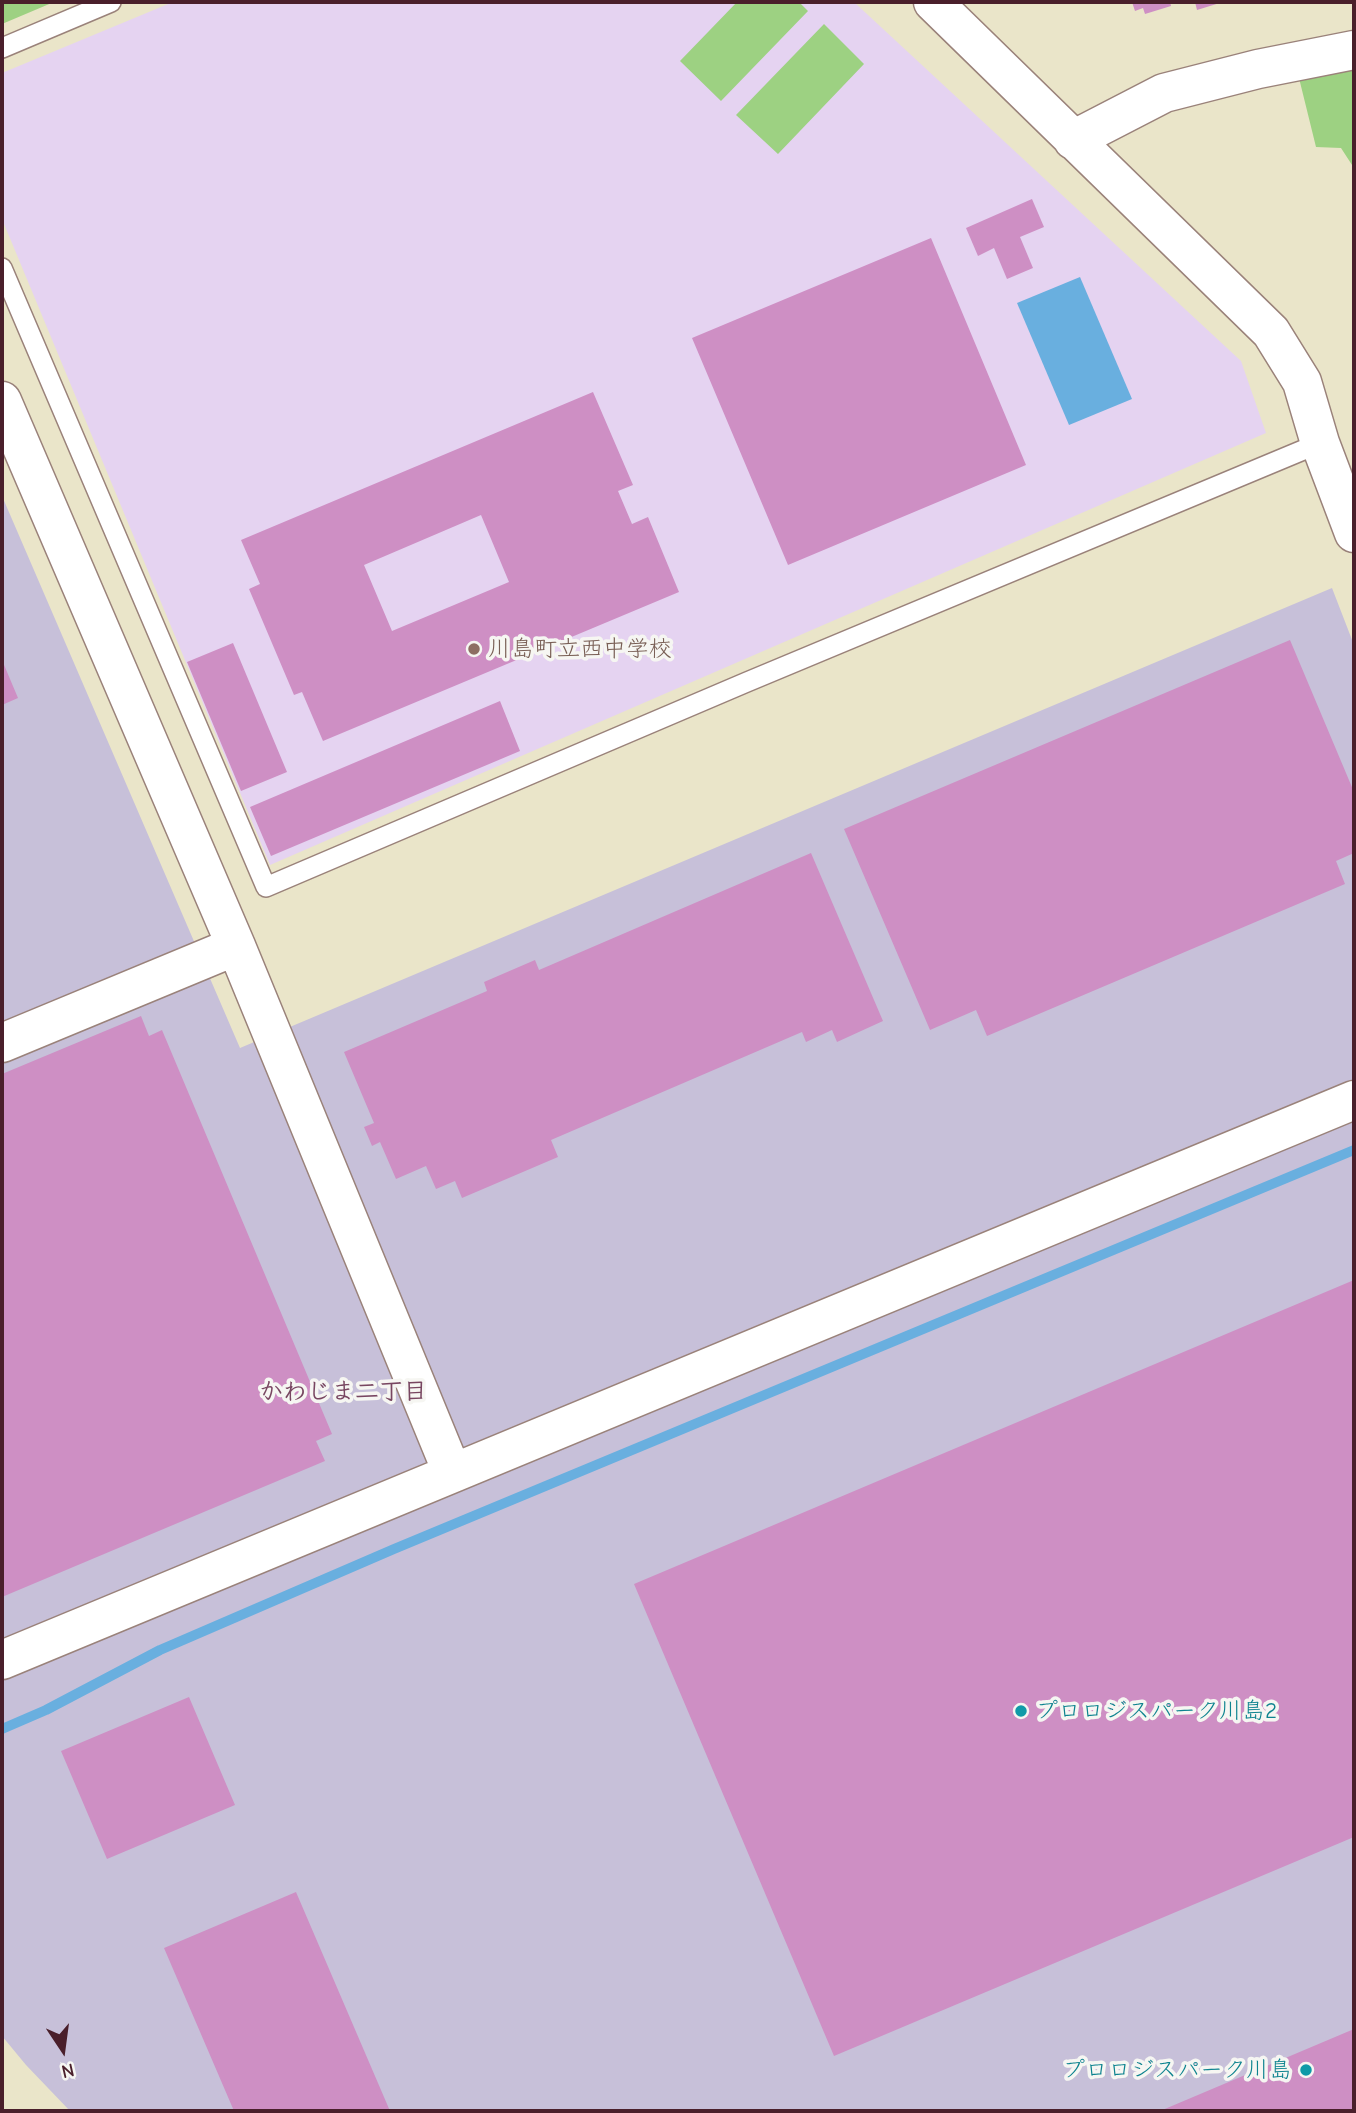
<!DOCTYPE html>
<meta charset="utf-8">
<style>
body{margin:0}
#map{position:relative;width:1356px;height:2113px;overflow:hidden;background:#eae5c9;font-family:"Comic Neue",sans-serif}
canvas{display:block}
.frame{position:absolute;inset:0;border:4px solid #4a1f2b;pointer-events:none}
.north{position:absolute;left:28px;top:2015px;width:70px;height:70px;-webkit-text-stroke:5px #f6f6f2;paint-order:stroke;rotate:167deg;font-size:19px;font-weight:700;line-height:28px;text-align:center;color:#4a1f2b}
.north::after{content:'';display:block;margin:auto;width:24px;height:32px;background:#4a1f2b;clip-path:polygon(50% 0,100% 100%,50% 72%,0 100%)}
</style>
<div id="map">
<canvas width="1356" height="2113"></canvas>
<div class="frame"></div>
<div class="north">N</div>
</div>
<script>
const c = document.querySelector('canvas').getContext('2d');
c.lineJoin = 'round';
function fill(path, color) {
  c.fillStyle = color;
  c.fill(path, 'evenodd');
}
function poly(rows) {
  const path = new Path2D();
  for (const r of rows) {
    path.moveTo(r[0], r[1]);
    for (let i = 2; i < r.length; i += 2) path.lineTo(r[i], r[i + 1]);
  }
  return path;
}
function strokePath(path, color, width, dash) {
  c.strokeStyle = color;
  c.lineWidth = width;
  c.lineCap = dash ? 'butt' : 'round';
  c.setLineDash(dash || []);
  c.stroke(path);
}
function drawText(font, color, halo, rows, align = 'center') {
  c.font = font + ' "Comic Neue","Klee One",sans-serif';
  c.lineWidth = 7;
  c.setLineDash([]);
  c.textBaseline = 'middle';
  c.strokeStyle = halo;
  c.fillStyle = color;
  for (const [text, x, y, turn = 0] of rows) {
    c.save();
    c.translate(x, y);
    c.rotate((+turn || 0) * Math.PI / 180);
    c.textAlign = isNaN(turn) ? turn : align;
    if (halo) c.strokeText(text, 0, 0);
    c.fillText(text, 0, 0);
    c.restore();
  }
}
const built = poly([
 [173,2,854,2,1241,361,1266,433,270,865,2,219,2,73]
]);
const industrial = poly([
 [2,496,240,1048,1332,588,1354,645,1354,2111,70,2111,26,2065,2,2036]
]);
const green = poly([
 [2,2,54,2,2,24],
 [737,2,799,2,808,11,721,101,680,61],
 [824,24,864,64,778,154,736,115],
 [1354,68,1354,168,1341,148,1316,147,1299,78]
]);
const water = poly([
 [1080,277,1132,399,1069,425,1017,303]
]);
const stream = poly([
 [2,1729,46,1710,160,1650,394,1549,1354,1150]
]);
const building = poly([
 [1132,2,1170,2,1171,6,1145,14,1143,8,1135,11],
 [1195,2,1223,2,1197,10],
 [1032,199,1044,227,1020,237,1033,268,1007,279,994,248,978,256,966,228],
 [931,238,1026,465,788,565,692,338],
 [593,392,633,485,618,491,632,524,648,517,679,592,323,741,302,692,294,695,249,589,260,584,241,540],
 [481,515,509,582,392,631,364,565],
 [1290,640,1354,792,1354,853,1336,861,1345,884,987,1036,976,1010,930,1030,844,829],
 [233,643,287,772,241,791,187,662],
 [2,660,18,698,2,705],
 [500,701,520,751,271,856,250,807],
 [811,853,883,1021,837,1042,832,1030,806,1042,802,1032,551,1140,558,1157,462,1198,455,1181,436,1189,426,1166,396,1179,380,1142,372,1146,364,1127,374,1123,344,1052,487,991,484,982,535,960,539,970],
 [141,1016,149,1036,162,1030,332,1434,316,1441,325,1461,2,1597,2,1074],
 [1354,1280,1354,1837,834,2056,634,1584],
 [189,1697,235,1805,107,1859,61,1751],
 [296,1892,390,2111,234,2111,164,1948],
 [1354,2029,1354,2111,1160,2111]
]);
const service = poly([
 [2,48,111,2],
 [2,268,266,887,747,682,1320,443]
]);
const minor = poly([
 [933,2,1271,332,1302,382,1320,443,1354,533],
 [1073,140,1164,93,1258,69,1354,50]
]);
const tertiary = poly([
 [2,401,236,946,452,1472],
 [2,1043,236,946],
 [2,1660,1354,1100]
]);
const markers = [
 [474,649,7,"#8d6e63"],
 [1021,1711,7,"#0f9aa8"],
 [1306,2070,7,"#0f9aa8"]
];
const educationNames = [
 ["川島町立西中学校",488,649]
];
const cultureNames = [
 ["プロロジスパーク川島2",1035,1711],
 ["プロロジスパーク川島",1292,2070,"right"]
];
const neighbourhoodNames = [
 ["かわじま二丁目",343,1392]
];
fill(built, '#e5d3f1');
fill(industrial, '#c7c0d9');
fill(green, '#9dd182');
fill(water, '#69afdf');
strokePath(stream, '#69afdf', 10);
fill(building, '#ce8fc4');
strokePath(service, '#9a827a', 22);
strokePath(minor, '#9a827a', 41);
strokePath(tertiary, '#9a827a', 41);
strokePath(service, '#fff', 19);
strokePath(minor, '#fff', 38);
strokePath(tertiary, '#fff', 38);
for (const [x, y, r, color] of markers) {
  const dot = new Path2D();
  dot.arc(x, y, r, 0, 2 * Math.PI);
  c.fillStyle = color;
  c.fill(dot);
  strokePath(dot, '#f6f6f2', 2.5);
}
drawText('23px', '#785e54', '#f6f6f2', educationNames, 'left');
drawText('23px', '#0d838f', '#f6f6f2', cultureNames, 'left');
drawText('bold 24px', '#784661', '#f6f6f2', neighbourhoodNames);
</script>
